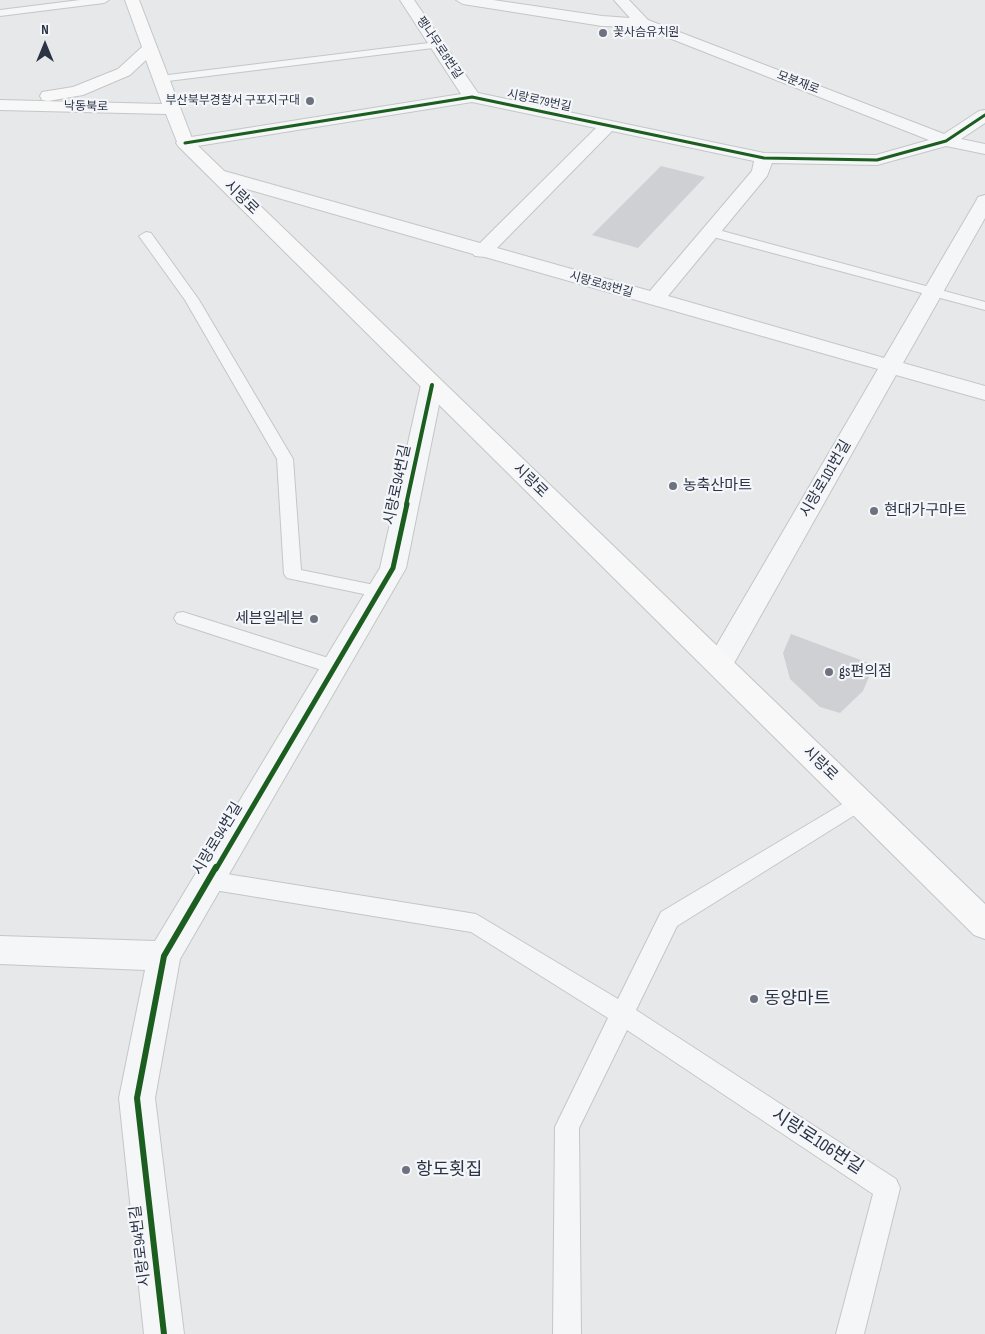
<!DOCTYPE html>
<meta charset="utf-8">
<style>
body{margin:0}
#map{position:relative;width:985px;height:1334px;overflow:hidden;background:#e6e8ea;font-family:"Sofia Sans Condensed",sans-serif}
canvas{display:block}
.north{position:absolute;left:20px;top:20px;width:50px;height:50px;-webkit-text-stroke:4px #f4f6f9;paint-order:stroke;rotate:0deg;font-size:14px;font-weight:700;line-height:20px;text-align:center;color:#2b3445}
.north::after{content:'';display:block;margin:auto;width:18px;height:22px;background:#2b3445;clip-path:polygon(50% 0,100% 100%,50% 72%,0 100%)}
</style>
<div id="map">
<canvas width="985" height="1334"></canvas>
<div class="north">N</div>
</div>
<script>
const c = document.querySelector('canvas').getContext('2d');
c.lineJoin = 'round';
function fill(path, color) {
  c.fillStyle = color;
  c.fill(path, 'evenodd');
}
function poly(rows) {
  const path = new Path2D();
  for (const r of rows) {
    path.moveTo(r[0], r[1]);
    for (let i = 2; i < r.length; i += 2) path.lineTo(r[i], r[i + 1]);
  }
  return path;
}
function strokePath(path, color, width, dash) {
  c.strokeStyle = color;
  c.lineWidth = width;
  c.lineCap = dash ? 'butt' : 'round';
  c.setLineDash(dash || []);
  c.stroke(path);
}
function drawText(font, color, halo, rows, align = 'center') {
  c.font = font + ' "Sofia Sans Condensed","Noto Sans KR",sans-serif';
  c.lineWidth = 4.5;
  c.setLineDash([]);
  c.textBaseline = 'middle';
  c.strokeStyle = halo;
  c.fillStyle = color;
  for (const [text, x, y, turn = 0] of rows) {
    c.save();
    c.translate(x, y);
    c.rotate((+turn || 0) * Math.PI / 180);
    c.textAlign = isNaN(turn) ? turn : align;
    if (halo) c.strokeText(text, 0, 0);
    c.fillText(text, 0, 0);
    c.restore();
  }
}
const building = poly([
 [661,166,705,177,638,248,592,235],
 [791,634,874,665,863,691,840,713,820,707,790,679,783,653]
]);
const service = poly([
 [80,0,109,0,104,3,0,16,0,10,80,0],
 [437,42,442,45,441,47,160,82,154,79,160,76,437,42],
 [711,228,985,302,985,310,706,235,704,232,711,228],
 [146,232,151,233,199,300,293,459,301,570,384,587,387,591,384,595,378,597,287,578,284,574,277,459,185,300,139,236,146,232],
 [183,612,341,662,343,667,341,672,334,674,177,623,174,618,177,613,183,612],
 [859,794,866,796,869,802,866,808,677,926,636,1010,896,1179,900,1188,864,1334,836,1334,873,1194,627,1030,579,1128,581,1334,553,1334,555,1127,608,1018,471,932,208,889,200,886,197,880,200,874,208,871,476,914,618,999,661,912,859,794]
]);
const minor = poly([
 [400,0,414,0,478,93,764,153,876,155,929,140,641,27,602,26,463,4,456,0,493,0,602,16,630,18,614,0,629,0,648,20,944,134,979,111,985,110,985,123,961,139,985,144,985,154,946,146,877,165,772,163,767,176,668,296,884,358,976,201,978,197,985,195,985,218,903,363,985,386,985,400,896,375,729,672,719,675,709,672,705,665,878,369,485,257,475,256,473,254,212,179,209,175,212,171,224,171,480,243,596,128,472,102,185,148,179,147,176,143,179,139,185,138,461,94,400,0],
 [612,131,754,161,752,171,650,291,497,248,612,131],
 [432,378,440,380,443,385,406,568,180,959,155,1098,184,1334,144,1334,119,1098,145,970,0,964,0,936,155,941,380,568,421,385,424,380,432,378]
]);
const secondary = poly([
 [125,0,139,0,193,141,985,904,985,939,974,935,179,147,166,114,0,110,0,100,162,104,146,60,130,75,83,95,48,101,42,100,40,96,42,92,73,87,118,69,142,47,125,0]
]);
const cyclewayFar3 = poly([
 [185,143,472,97,764,158,877,160,946,141,985,115]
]);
const cyclewayFar2 = poly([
 [406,505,432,385]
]);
const cyclewayFar1 = poly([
 [216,869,393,568,407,504]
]);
const cycleway = poly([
 [164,1334,137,1098,164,956,216,867]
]);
const markers = [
 [603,33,5,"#6c737f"],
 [310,101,5,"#6c737f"],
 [673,486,5,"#6c737f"],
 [874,511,5,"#6c737f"],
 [314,619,5,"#6c737f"],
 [829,672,5,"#6c737f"],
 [754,999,5,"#6c737f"],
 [406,1170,5,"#6c737f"]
];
const farPoinames = [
 ["꽃사슴유치원",613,33],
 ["부산북부경찰서 구포지구대",300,101,"right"]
];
const farStreetnames = [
 ["팽나무로8번길",439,48,56],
 ["모분재로",798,83,21],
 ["시랑로79번길",539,101,12],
 ["낙동북로",86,107,1],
 ["시랑로83번길",601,285,16]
];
const streetNames = [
 ["시랑로",241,198,44],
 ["시랑로101번길",826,479,-60],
 ["시랑로",530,481,44],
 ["시랑로94번길",398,485,-78],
 ["시랑로",820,764,44],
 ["시랑로94번길",218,839,-59],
 ["시랑로94번길",141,1246,-97]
];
const poiNames = [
 ["농축산마트",683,486],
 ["현대가구마트",884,511],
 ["세븐일레븐",304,619,"right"],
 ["gs편의점",839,672]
];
const nearPoinames = [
 ["동양마트",764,999],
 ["항도횟집",416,1170]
];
const nearStreetnames = [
 ["시랑로106번길",817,1142,33]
];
fill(building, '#ced0d3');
strokePath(service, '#c4c6c8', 2);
strokePath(minor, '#c4c6c8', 2);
strokePath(secondary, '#c4c6c8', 2);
fill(service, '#f5f6f7');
fill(minor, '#f5f6f7');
fill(secondary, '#f8f8f8');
strokePath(cyclewayFar3, '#1b5e20', 3);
strokePath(cyclewayFar2, '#1b5e20', 4);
strokePath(cyclewayFar1, '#1b5e20', 5);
strokePath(cycleway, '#1b5e20', 6);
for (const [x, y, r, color] of markers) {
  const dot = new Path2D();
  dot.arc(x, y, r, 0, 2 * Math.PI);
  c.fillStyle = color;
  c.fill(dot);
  strokePath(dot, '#f4f6f9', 2);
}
drawText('12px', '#2b3445', '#f4f6f9', farPoinames, 'left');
drawText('12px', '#2b3445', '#f4f6f9', farStreetnames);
drawText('15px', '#2b3445', '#f4f6f9', streetNames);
drawText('15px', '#2b3445', '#f4f6f9', poiNames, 'left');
drawText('18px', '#2b3445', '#f4f6f9', nearPoinames, 'left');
drawText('18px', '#2b3445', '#f4f6f9', nearStreetnames);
</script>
